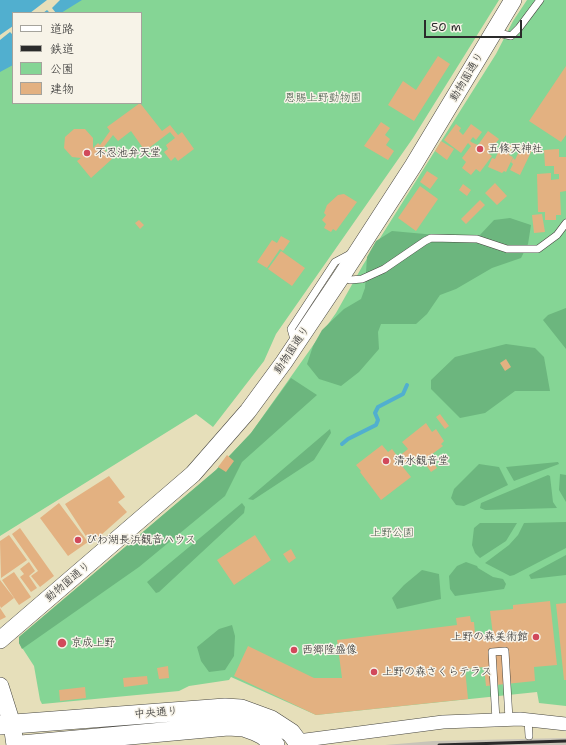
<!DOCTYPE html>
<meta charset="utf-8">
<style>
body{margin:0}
#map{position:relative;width:566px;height:745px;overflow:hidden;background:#e6dfba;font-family:"Shantell Sans","Klee One",sans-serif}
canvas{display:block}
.legend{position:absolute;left:12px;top:12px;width:130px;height:92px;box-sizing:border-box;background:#f7f3e8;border:1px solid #a5a39c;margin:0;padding:5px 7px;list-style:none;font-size:12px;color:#2b2b2b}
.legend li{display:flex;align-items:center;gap:8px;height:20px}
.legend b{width:20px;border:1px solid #a5a39c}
.scale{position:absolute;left:424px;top:20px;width:98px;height:18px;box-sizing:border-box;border:2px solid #2b2b2b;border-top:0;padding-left:5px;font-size:12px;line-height:14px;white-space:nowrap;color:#2b2b2b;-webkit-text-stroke:3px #f7f3e8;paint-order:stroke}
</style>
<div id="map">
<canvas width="566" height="745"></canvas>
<ul class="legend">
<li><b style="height:5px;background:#fff"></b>道路</li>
<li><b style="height:5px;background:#2b2b2b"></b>鉄道</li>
<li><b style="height:11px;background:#85d595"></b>公園</li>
<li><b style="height:11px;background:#e3b181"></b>建物</li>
</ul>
<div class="scale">50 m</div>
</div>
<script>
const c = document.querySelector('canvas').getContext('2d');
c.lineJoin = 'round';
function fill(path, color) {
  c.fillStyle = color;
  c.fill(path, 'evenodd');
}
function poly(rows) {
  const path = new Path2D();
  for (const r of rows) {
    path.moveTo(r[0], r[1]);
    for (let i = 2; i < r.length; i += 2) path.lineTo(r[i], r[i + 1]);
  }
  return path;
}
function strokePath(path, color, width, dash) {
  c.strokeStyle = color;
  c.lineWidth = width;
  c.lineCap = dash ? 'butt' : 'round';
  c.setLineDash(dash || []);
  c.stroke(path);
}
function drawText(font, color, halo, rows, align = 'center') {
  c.font = font + ' "Shantell Sans","Klee One",sans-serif';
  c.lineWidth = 3;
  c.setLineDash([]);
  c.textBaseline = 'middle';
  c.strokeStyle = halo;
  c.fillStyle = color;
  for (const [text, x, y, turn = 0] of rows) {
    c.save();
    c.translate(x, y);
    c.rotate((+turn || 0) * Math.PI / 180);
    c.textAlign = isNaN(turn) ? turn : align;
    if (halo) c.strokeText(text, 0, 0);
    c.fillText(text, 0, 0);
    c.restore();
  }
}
const industrial = poly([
 [566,738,566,745,385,745,433,741]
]);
const green = poly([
 [0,0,499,0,413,138,276,334,264,361,213,427,196,414,0,536],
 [13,13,141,13,141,103,13,103],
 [527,0,566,0,566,706,539,703,537,692,316,715,231,677,229,680,189,686,179,691,42,704,40,700,34,666,19,643,19,637,216,470,251,433,336,313,363,265,496,54,513,21]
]);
const forest = poly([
 [510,218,531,225,528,244,521,258,492,268,456,289,440,295,427,314,416,324,381,324,378,332,379,349,359,372,341,386,319,379,307,364,313,346,322,330,344,309,361,299,365,288,367,257,376,241,392,231,436,235,448,234,465,237,479,236,494,220],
 [566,308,566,349,543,320,548,315],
 [506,344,535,348,544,357,550,391,515,391,485,413,460,418,431,389,431,380,455,357],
 [291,378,317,395,242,462,225,496,139,567,22,649,19,643,19,637,216,470,251,433],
 [330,429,331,433,314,460,253,500,248,499],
 [558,462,559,464,514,481,506,467],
 [479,464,499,467,508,485,464,506,456,505,451,498,454,489],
 [560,474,566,475,566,502,559,490],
 [548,475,550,476,553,502,557,508,485,510,480,508,481,503],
 [242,503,245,507,244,513,159,592,156,593,147,582],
 [566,522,566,548,514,575,510,576,485,563,509,545,518,535,524,523],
 [480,523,517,523,506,541,480,558,475,553,472,545,474,528],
 [566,555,566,575,531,579,529,575],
 [466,562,477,566,478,568,493,577,503,579,506,584,504,589,455,596,450,589,449,576,457,566],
 [422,570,439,574,441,599,397,609,392,598,404,585],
 [232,625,235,636,234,656,225,670,209,672,201,661,197,647,219,629]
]);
const water = poly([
 [0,0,82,0,61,13,13,13,13,65,0,72]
]);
const pier = poly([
 [47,0,60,0,52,8,56,13,50,13,47,10,43,13,30,13],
 [13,26,13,35,10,32,0,40,0,35]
]);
const stream = poly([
 [342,444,348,439,376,425,378,420,375,413,378,407,403,394,407,385]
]);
const building = poly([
 [438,56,450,64,414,121,388,105,403,81,416,90],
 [566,66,566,135,561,142,529,121],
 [140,103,162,131,170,125,178,135,182,132,194,149,178,161,175,157,171,161,164,152,168,149,166,145,175,138,170,132,145,151,131,131,118,141,113,135,103,148,112,159,91,178,77,161,81,158,72,157,64,148,65,137,74,129,85,129,93,138,93,148,98,143,100,145,110,131,107,127],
 [381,122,390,128,385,135,390,139,386,145,394,151,388,160,364,146],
 [456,124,461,128,459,131,463,135,471,124,482,132,476,140,473,137,470,141,473,143,478,145,488,131,499,139,488,153,492,156,480,172,476,169,471,175,462,168,466,162,462,158,471,146,468,143,461,153,444,140],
 [441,141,454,149,447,160,435,151],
 [503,142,513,146,509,155,513,157,506,172,504,171,502,173,488,167,492,158,495,159],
 [522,145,532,150,520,175,510,170,513,164,511,162,513,158,515,160],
 [559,149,559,157,566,157,566,191,560,192,561,215,556,215,556,220,545,220,545,212,538,212,537,174,551,173,551,180,559,179,559,174,554,174,554,166,545,166,544,150],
 [427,171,438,178,430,189,420,182],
 [495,183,507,196,497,205,485,193],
 [463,184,471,190,467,196,459,190],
 [420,186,438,199,416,231,398,218],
 [344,194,357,202,336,231,333,229,331,232,324,228,326,224,322,220,326,215,324,213,327,205,338,195],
 [480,200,485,205,466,224,461,219],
 [542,214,545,232,534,233,532,215],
 [139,220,144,225,140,229,135,223],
 [281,236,290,241,283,251,280,249,267,268,257,262,272,240,277,243],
 [281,251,305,268,292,286,268,269],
 [506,359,511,367,505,371,500,363],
 [440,414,449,426,445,429,436,417],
 [426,423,432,432,436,429,444,441,441,444,443,446,419,464,414,457,402,466,411,477,381,500,360,472,361,471,356,465,382,445,388,452,392,449,398,457,408,449,402,442],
 [227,455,234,461,226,472,218,467],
 [432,460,437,468,431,472,426,465],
 [109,476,125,497,118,502,127,512,91,544,65,504],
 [59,503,88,542,68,556,40,518],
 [20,528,54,576,40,587,31,576,38,571,12,534],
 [9,535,27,560,1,578,0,541],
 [255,535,271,560,234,585,217,560],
 [291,549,296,558,289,563,283,554],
 [29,562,35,571,29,576,37,588,31,592,20,577,24,574,20,569],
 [14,572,31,597,19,605,2,580],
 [0,580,14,598,1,608,0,606],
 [550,601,557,665,534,667,535,681,486,686,484,667,465,669,468,699,316,715,234,676,248,646,314,678,342,678,337,640,457,625,456,618,470,616,471,622,474,622,475,634,482,634,482,636,493,635,490,611,513,609,513,605],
 [566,603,566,680,564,680,556,604],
 [0,608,6,617,0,620],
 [168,666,169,678,159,679,157,668],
 [147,676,148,684,124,687,123,678],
 [85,687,86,698,60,701,59,690]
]);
const service = poly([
 [494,32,511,36,519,28,540,0],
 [341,277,350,280,362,279,384,269,425,241,431,238,477,239,507,249,538,249,557,235,566,223],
 [295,343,291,329,335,262,352,253],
 [496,720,492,652,505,651,509,719],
 [528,720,529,736]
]);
const minor = poly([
 [295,745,298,741,443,722,520,719,566,724]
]);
const tertiary = poly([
 [0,640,193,474,248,411,284,362,341,277,413,166,513,0],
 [0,686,12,724,15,745]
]);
const secondary = poly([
 [0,725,225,708,241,709,271,720,291,733,300,745],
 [21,745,228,726,244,727,255,731,263,735,275,745]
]);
const rail = poly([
 [439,745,566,741]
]);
const markers = [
 [480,149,4,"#d1495b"],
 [87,153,4,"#d1495b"],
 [386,461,4,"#d1495b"],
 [78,540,4,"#d1495b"],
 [536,637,4,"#d1495b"],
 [62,643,5,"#d1495b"],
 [294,650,4,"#d1495b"],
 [374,672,4,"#d1495b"]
];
const streetNames = [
 ["動物園通り",467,77,-59],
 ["動物園通り",292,350,-56],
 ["動物園通り",68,582,-40],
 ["中央通り",156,713,-4]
];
const parkNames = [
 ["恩賜上野動物園",323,98],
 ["上野公園",392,533]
];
const poiNames = [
 ["五條天神社",488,149],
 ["不忍池弁天堂",95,153],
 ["清水観音堂",394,461],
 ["びわ湖長浜観音ハウス",86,540],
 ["上野の森美術館",528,637,"right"],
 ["京成上野",71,643],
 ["西郷隆盛像",302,650],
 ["上野の森さくらテラス",382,672]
];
fill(industrial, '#c8c4b8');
fill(green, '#85d595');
fill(forest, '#6cb67e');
fill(water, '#51afcf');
fill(pier, '#e6dfba');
strokePath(stream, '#51afcf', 4);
fill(building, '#e3b181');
strokePath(service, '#474640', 8);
strokePath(minor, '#474640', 14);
strokePath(tertiary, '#474640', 18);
strokePath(secondary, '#474640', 20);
strokePath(service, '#fff', 7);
strokePath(minor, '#fff', 13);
strokePath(tertiary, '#fff', 17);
strokePath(secondary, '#fff', 19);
strokePath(rail, '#2b2b2b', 3);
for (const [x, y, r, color] of markers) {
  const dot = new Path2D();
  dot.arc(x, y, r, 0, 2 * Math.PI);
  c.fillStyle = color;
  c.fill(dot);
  strokePath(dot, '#f7f3e8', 1.5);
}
drawText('11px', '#2b2b2b', '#f7f3e8', streetNames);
drawText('11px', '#425646', '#f7f3e8', parkNames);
drawText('11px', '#2b2b2b', '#f7f3e8', poiNames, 'left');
</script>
